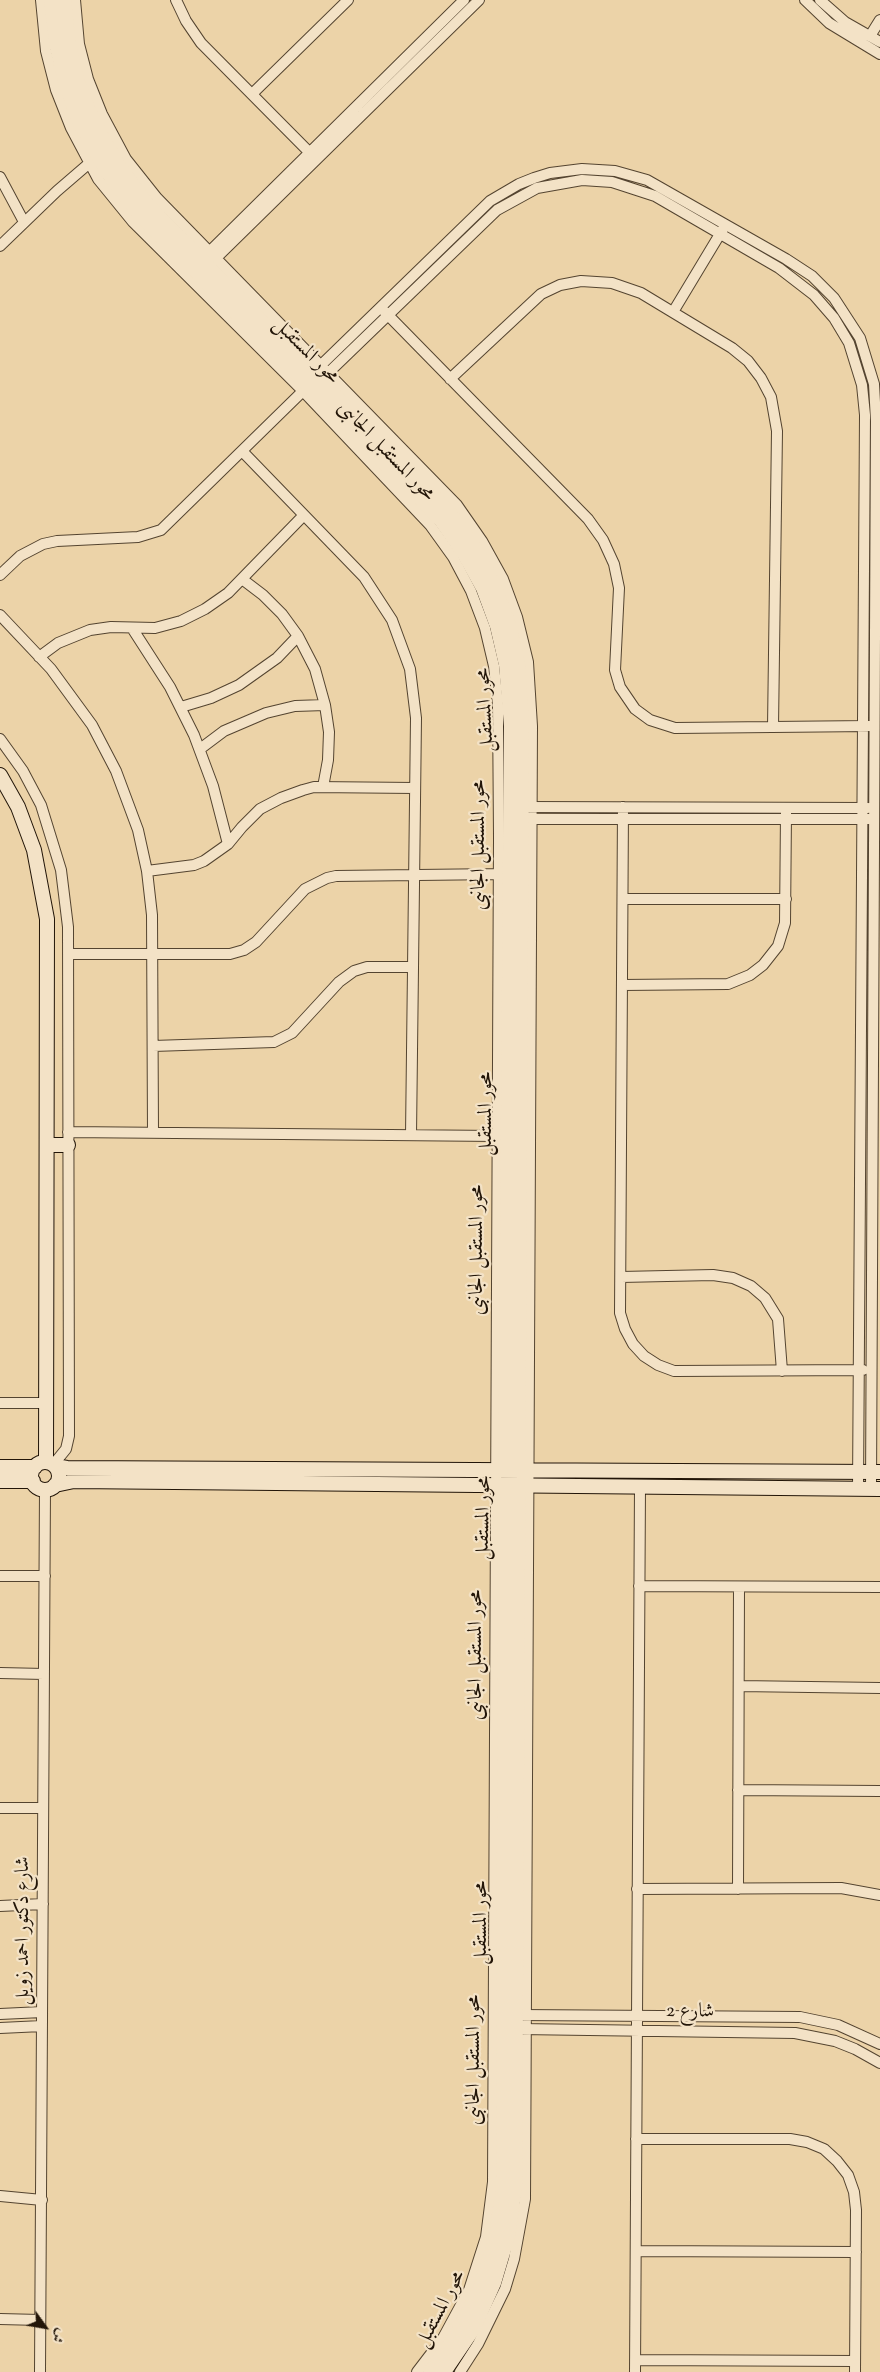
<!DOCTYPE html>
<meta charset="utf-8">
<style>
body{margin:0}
#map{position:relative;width:880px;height:2372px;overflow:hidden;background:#ecd3a8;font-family:"Sorts Mill Goudy",Amiri,serif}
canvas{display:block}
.north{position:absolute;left:20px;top:2302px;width:50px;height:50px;-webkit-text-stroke:4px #f3e2c6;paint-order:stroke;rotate:122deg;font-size:14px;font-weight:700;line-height:20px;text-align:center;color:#221508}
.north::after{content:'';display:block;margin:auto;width:18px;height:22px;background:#221508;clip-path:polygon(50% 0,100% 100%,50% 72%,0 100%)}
</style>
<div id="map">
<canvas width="880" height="2372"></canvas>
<div class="north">ش</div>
</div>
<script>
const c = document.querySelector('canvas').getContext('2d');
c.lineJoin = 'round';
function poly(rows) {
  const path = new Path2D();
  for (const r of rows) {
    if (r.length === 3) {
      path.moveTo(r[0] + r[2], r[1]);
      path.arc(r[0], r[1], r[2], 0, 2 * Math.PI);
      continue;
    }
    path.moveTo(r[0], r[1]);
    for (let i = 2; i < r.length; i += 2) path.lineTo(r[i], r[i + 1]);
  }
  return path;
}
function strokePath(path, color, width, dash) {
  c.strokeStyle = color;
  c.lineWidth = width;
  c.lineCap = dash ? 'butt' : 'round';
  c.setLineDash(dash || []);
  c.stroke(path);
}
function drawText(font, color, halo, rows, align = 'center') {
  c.font = font + ' "Sorts Mill Goudy",Amiri,serif';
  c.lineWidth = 4.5;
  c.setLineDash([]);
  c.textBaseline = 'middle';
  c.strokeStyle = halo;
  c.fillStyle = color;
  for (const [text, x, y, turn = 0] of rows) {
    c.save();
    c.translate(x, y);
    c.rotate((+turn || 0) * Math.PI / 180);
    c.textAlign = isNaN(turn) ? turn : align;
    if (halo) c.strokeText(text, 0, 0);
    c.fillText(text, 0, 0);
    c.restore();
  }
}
const street = poly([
 [41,0,46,51,56,90,71,128,98,179,133,222,303,391,430,525,453,557,471,591,485,628,494,666,498,705,499,837,493,2182,486,2237,469,2290,443,2338,417,2372],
 [75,0,79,44,88,79,102,114,126,159,157,198,457,505,482,541,503,579,517,617,528,662,532,726,525,2199,514,2259,505,2289,478,2344,460,2372],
 [176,0,186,21,201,43,313,156],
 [805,0,829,23,880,54],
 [820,0,845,22,880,42],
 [870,36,880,20],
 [252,94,348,0],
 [0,177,24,222],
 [0,246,57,191,93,160],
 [205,256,464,0],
 [211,263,479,0],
 [384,311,588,519,603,540,614,564,619,588,615,670,620,687,635,709,650,720,675,728,869,726],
 [673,312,723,229],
 [317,369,490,201,519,184,534,178,550,173,582,169,615,171,647,180,786,259,812,276,834,298,860,338,874,384,876,421,871,1489],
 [325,376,497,210,537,188,582,180,612,182,655,196,779,268,814,295,834,318,849,343,862,385,865,415,858,1489],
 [450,379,541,294,560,285,581,281,612,283,641,293,732,348,748,361,761,378,771,397,777,431,773,727],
 [242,451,364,577,392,620,410,669,416,718,411,1135],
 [0,575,20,556,43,544,57,541,138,537,161,530,303,391,309,391],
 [242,579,263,595,282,614,298,636,315,669,325,705,329,732,328,760,323,787],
 [0,615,51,669,92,725,116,771,138,830,147,871,152,915,153,1133],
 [132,628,170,687,194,735,213,786,228,844],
 [39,657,58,643,90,630,111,627,155,628,181,621,205,609,228,593,304,515],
 [181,707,211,698,239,685,277,658,298,636],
 [0,739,23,771,41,805,61,870,68,927,69,1436,66,1449,53,1465],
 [200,749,224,731,266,713,295,706,325,705],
 [525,807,868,808],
 [623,807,620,1313,625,1329,633,1344,644,1356,658,1365,674,1371,863,1370],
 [526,819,869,819],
 [147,871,194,865,204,861,228,844,242,827,260,809,281,798,303,790,314,787,415,788],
 [623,899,786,899],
 [68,954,230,954,244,950,256,942,305,889,327,878,336,876,499,874],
 [622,985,728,984,750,975,763,965,778,946,785,923,786,813],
 [153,1046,274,1042,292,1033,339,982,354,971,367,967,413,967],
 [68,1132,497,1136],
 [621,1277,713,1275,733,1278,751,1286,765,1298,778,1319,782,1371],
 [0,1403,47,1403],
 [0,1576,45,1576],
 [639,1586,880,1587],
 [0,1673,44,1674],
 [739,1686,880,1688],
 [738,1790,880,1791],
 [0,1808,43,1808],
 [637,1889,841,1888,880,1895],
 [738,1889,739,1587],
 [0,1906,43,1904],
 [0,2014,42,2012],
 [519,2015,800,2017,838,2025,880,2044],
 [0,2028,42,2026],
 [520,2029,795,2033,835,2041,855,2049,880,2063],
 [636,2139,790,2139,807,2142,824,2149,837,2161,848,2175,854,2192,856,2210,855,2372],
 [0,2196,42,2200],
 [636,2251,856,2252],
 [0,2319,40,2320],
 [635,2360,855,2361],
 [40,2372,45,1489],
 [635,2372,640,1487]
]);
const secondary = poly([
 [51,0,57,48,66,86,80,123,107,172,140,215,440,519,463,552,483,588,497,626,506,665,511,726,505,1494,503,2185,496,2237,480,2288,456,2335,430,2372],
 [64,0,69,46,78,82,92,118,118,165,149,206,449,512,474,546,493,583,508,622,518,663,522,726,515,2187,508,2236,494,2283,474,2328,444,2372],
 [0,775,18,807,34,850,47,919,46,1462],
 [48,1145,68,1145],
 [45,1476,14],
 [55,1466,67,1468,880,1472],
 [0,1467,35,1467],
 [0,1481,33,1481],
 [55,1485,74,1481,880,1489]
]);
const streetNames = [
 ["محور المستقبل",305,352,45],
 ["محور المستقبل الجانبى",385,452,46],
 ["محور المستقبل",487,710,-93],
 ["محور المستقبل الجانبى",481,845,-90],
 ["محور المستقبل",488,1114,-90],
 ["محور المستقبل الجانبى",479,1250,-90],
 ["محور المستقبل",485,1518,-89],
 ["محور المستقبل الجانبى",478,1655,-90],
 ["محور المستقبل",483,1923,-90],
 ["شارع دكتور احمد زويل",25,1931,-90],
 ["شارع 2",690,2013,1],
 ["محور المستقبل الجانبى",476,2060,-90],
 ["محور المستقبل",442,2310,-62]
];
strokePath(street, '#544430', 12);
strokePath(secondary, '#221508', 16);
strokePath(street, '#f3e2c6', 10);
strokePath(secondary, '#f3e2c6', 14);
drawText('20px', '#221508', '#f3e2c6', streetNames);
</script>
